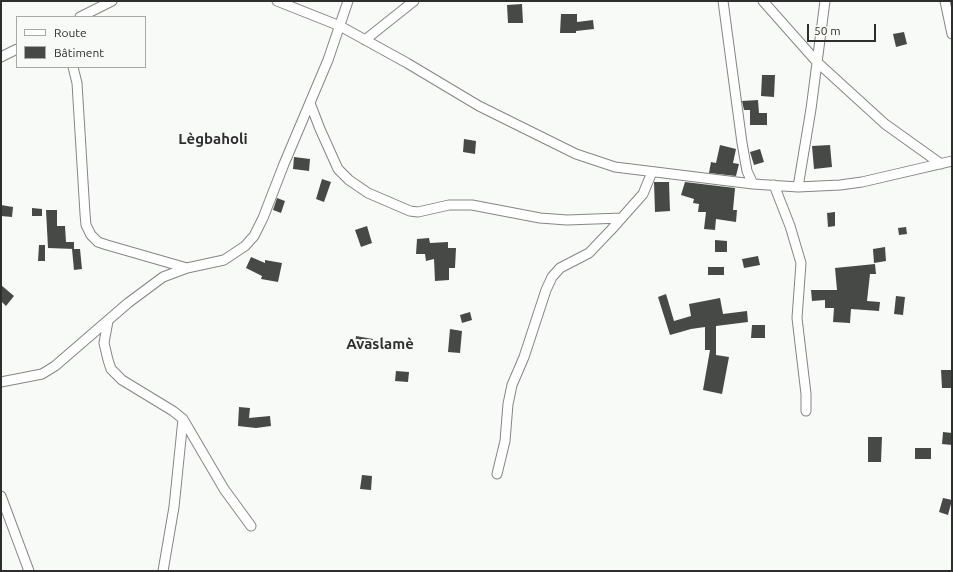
<!DOCTYPE html>
<meta charset="utf-8">
<style>
body{margin:0}
#map{position:relative;width:953px;height:572px;overflow:hidden;background:#f8faf8;font-family:Ubuntu,sans-serif}
canvas{display:block}
.frame{position:absolute;inset:0;border:2px solid #2d2e2d;pointer-events:none}
.legend{position:absolute;left:16px;top:16px;width:130px;height:52px;box-sizing:border-box;background:#f8faf8;border:1px solid #a7a8a7;margin:0;padding:5px 7px;list-style:none;font-size:12px;color:#2d2e2d}
.legend li{display:flex;align-items:center;gap:8px;height:20px}
.legend b{width:20px;border:1px solid #a7a8a7}
.scale{position:absolute;left:807px;top:24px;width:69px;height:18px;box-sizing:border-box;border:2px solid #2d2e2d;border-top:0;padding-left:5px;font-size:12px;line-height:14px;white-space:nowrap;color:#2d2e2d;-webkit-text-stroke:3px #f8faf8;paint-order:stroke}
</style>
<div id="map">
<canvas width="953" height="572"></canvas>
<div class="frame"></div>
<ul class="legend">
<li><b style="height:5px;background:#fff"></b>Route</li>
<li><b style="height:11px;background:#474947"></b>Bâtiment</li>
</ul>
<div class="scale">50 m</div>
</div>
<script>
const c = document.querySelector('canvas').getContext('2d');
c.lineJoin = 'round';
function fill(path, color) {
  c.fillStyle = color;
  c.fill(path, 'evenodd');
}
function poly(rows) {
  const path = new Path2D();
  for (const r of rows) {
    path.moveTo(r[0], r[1]);
    for (let i = 2; i < r.length; i += 2) path.lineTo(r[i], r[i + 1]);
  }
  return path;
}
function strokePath(path, color, width, dash) {
  c.strokeStyle = color;
  c.lineWidth = width;
  c.lineCap = dash ? 'butt' : 'round';
  c.setLineDash(dash || []);
  c.stroke(path);
}
function drawText(font, color, halo, rows, align = 'center') {
  c.font = font + ' Ubuntu,sans-serif';
  c.lineWidth = 4;
  c.setLineDash([]);
  c.textBaseline = 'middle';
  c.strokeStyle = halo;
  c.fillStyle = color;
  for (const [text, x, y, turn = 0] of rows) {
    c.save();
    c.translate(x, y);
    c.rotate((+turn || 0) * Math.PI / 180);
    c.textAlign = isNaN(turn) ? turn : align;
    if (halo) c.strokeText(text, 0, 0);
    c.fillText(text, 0, 0);
    c.restore();
  }
}
const building = poly([
 [522,4,523,23,508,23,507,5],
 [561,14,577,14,577,22,593,20,594,29,576,31,576,33,560,33],
 [904,32,907,44,896,47,893,34],
 [762,75,775,75,774,97,761,96],
 [758,100,759,113,767,113,767,125,750,125,750,110,744,110,742,101],
 [464,139,476,141,475,154,463,152],
 [720,145,736,149,733,163,739,164,736,176,709,173,711,162,716,163],
 [830,145,832,167,814,169,812,146],
 [760,149,764,162,754,165,750,152],
 [294,157,310,159,309,171,293,169],
 [322,179,331,182,324,202,316,199],
 [654,182,669,182,670,211,655,212],
 [685,182,735,188,733,210,737,210,736,222,716,219,715,230,704,229,706,212,698,212,699,204,693,203,694,199,681,195],
 [277,198,285,201,281,213,273,210],
 [1,205,13,207,12,217,1,216],
 [32,208,42,209,42,216,32,216],
 [46,210,57,210,57,226,65,226,66,242,74,242,74,249,48,248],
 [835,212,835,226,828,227,827,213],
 [367,226,372,243,361,247,355,230],
 [906,227,907,234,899,235,898,228],
 [429,238,430,243,448,242,448,248,456,248,455,268,449,268,449,280,435,281,434,259,426,261,425,254,416,254,417,239],
 [715,240,727,241,727,252,715,252],
 [39,245,45,245,45,261,38,261],
 [885,247,886,261,874,263,873,249],
 [72,249,80,249,82,269,74,270],
 [758,256,760,265,744,268,742,259],
 [251,257,265,263,265,260,282,263,278,282,261,279,262,276,246,268],
 [875,264,876,274,870,274,867,301,880,302,879,311,851,309,850,323,833,322,834,308,825,308,825,300,812,301,811,290,837,290,835,268],
 [708,267,724,267,724,275,708,275],
 [1,285,14,296,6,306,1,301],
 [666,294,674,321,691,316,689,304,720,298,723,314,747,311,748,322,716,326,716,355,729,357,722,394,703,390,710,350,705,350,705,327,691,329,670,335,658,297],
 [896,296,905,297,903,315,894,314],
 [470,312,472,320,462,323,460,315],
 [752,325,765,325,765,338,751,338],
 [450,329,462,331,460,353,448,352],
 [356,336,373,339,372,349,355,347],
 [941,370,951,370,951,388,942,388],
 [396,371,409,372,408,382,395,381],
 [239,407,250,408,249,418,270,416,271,426,256,428,238,426],
 [943,432,952,433,952,445,942,444],
 [868,437,882,437,881,462,868,462],
 [915,448,931,448,931,459,915,459],
 [362,475,372,476,371,490,360,489],
 [943,498,952,500,948,515,939,512]
]);
const minor = poly([
 [277,1,340,26,407,63,479,106,576,154,615,167,753,184,798,187,840,185,862,182,952,161],
 [723,1,742,143,747,171,753,184],
 [763,1,817,62,885,124,941,164],
 [945,1,952,34],
 [80,17,112,1],
 [365,40,414,1],
 [1,57,17,49],
 [73,67,77,83,85,214,86,225,91,235,98,242,107,245,187,268],
 [310,103,320,129,338,169,349,180,368,193,410,211,418,212,449,205,472,205,540,218,567,220,622,218],
 [774,185,790,226,801,263,797,318,806,394,806,411],
 [798,187,811,109,825,1],
 [108,321,104,343,108,360,111,369,122,380,173,411,183,419,224,489,251,526],
 [1,382,42,374,55,366,128,303,163,277,187,268,224,260,245,246,254,236,263,218,284,164,328,60,348,1],
 [497,474,505,441,508,404,512,385,524,357,546,290,552,277,560,268,589,253,611,230,643,194,652,172],
 [1,496,29,571],
 [163,571,174,507,183,419]
]);
const quarterNames = [
 ["Lègbaholi",213,139],
 ["Avaslamè",380,344]
];
fill(building, '#474947');
strokePath(minor, '#848684', 11);
strokePath(minor, '#fff', 9);
drawText('bold 15px', '#2d2e2d', '#f8faf8', quarterNames);
</script>
